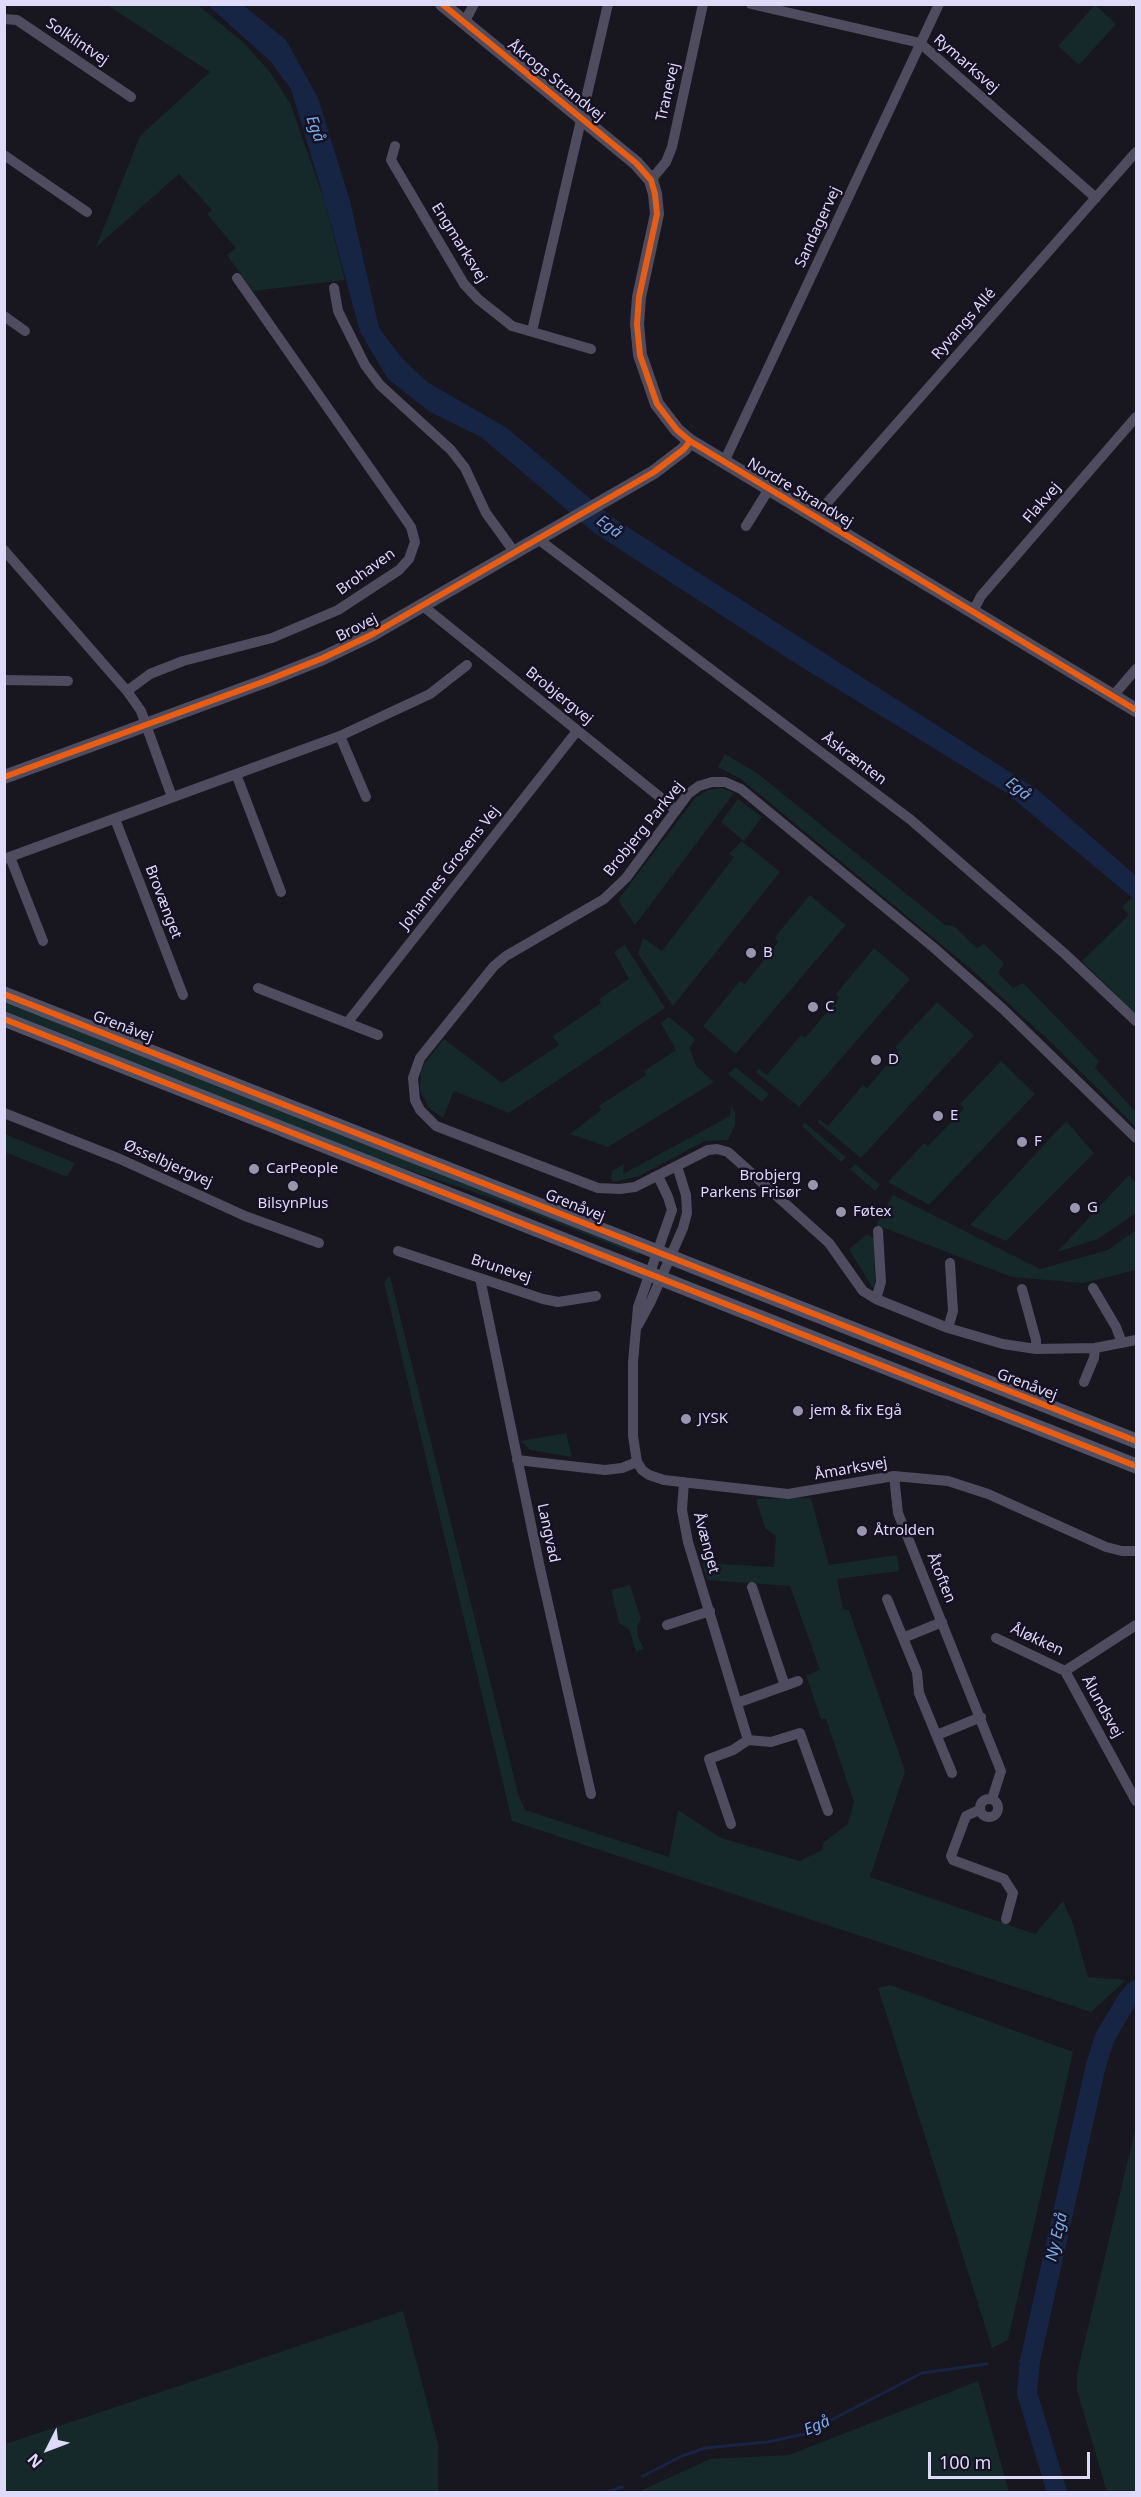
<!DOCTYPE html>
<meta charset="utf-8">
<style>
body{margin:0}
#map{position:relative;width:1141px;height:2497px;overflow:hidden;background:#18161f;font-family:"Noto Sans",sans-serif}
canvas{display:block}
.frame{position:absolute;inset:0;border:6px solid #dfd9fa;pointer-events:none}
.north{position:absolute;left:18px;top:2419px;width:60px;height:60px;-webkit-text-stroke:4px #161223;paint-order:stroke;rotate:228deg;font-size:16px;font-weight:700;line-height:24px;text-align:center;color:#dfd9fa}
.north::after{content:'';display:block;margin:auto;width:21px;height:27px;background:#dfd9fa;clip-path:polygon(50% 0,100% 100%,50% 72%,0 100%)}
.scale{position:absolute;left:928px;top:2452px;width:162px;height:27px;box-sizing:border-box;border:3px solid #dfd9fa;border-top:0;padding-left:8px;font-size:18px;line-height:21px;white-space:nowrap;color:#dfd9fa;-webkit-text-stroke:4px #161223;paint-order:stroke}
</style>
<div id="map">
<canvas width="1141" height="2497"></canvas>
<div class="frame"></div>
<div class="north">N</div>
<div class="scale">100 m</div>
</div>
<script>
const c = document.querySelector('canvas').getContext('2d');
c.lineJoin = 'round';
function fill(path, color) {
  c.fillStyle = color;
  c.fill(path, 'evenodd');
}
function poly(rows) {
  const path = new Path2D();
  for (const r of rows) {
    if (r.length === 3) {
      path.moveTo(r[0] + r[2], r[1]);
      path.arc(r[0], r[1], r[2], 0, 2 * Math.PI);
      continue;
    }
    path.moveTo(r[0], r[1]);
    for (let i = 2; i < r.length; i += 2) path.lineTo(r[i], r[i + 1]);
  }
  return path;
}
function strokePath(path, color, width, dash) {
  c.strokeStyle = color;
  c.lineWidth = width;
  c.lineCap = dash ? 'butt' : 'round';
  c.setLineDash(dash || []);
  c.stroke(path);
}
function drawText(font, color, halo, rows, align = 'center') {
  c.font = font + ' "Noto Sans",sans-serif';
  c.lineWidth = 5;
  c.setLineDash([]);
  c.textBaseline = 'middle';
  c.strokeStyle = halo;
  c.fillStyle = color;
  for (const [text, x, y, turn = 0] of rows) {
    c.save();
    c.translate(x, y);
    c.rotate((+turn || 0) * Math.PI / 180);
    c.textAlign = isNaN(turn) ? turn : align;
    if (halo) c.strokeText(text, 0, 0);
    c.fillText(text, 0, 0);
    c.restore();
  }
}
const green = poly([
 [107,5,198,5,244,43,270,72,290,103,325,202,345,280,253,291,227,255,236,248,207,214,212,210,179,174,96,247,140,136,210,72],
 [1095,5,1116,24,1079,65,1058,46],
 [725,754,757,773,945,925,954,926,977,948,984,944,1004,963,998,973,1013,988,1023,983,1099,1061,1095,1068,1136,1112,1136,1127,1057,1048,971,969,741,779,718,767],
 [722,788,734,793,635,925,618,900,696,797,708,790],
 [738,799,762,817,744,841,721,822],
 [742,841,780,872,673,1006,638,954,643,938,662,951,734,857,729,854],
 [810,895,846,925,736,1054,703,1026,740,981,745,984,778,942,775,937],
 [1132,897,1136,901,1136,1014,1082,961,1129,915,1122,907],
 [625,945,665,1008,509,1113,454,1091,443,1118,428,1107,420,1090,421,1072,425,1063,444,1039,502,1083,559,1045,553,1036,601,1003,599,999,629,979,614,952],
 [874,948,910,979,799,1107,756,1072,758,1069,767,1075,801,1035,805,1038,839,998,836,994],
 [937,1002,974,1035,861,1158,818,1122,819,1119,828,1126,863,1085,867,1088,899,1051,895,1047],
 [4,1003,48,1019,639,1252,638,1255,509,1204,382,1161,5,1011],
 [669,1017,695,1039,690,1048,696,1066,714,1082,608,1147,570,1134,601,1110,599,1106,646,1075,644,1071,676,1050,661,1023],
 [1001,1061,1035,1094,929,1205,888,1182,924,1143,928,1146,964,1109,960,1104],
 [735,1067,769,1094,762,1102,728,1074],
 [731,1106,735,1112,735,1125,728,1140,705,1141,639,1176,613,1182,611,1179,612,1171,624,1164,623,1174,730,1116],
 [1066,1121,1094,1153,1006,1241,970,1225],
 [805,1123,846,1157,841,1162,802,1126],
 [5,1134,75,1163,67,1177,5,1152],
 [855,1164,880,1185,875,1191,850,1169],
 [1129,1175,1136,1183,1136,1213,1098,1239,1057,1252],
 [893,1195,1040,1269,1108,1250,1136,1230,1136,1270,1083,1283,1012,1277,876,1225],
 [867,1234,874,1238,875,1288,872,1287,849,1249],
 [390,1276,518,1794,525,1810,669,1857,678,1810,721,1838,800,1861,822,1850,824,1842,848,1824,854,1802,826,1719,821,1719,806,1675,820,1670,790,1586,707,1580,702,1563,774,1567,776,1536,765,1528,756,1499,811,1498,829,1565,897,1555,899,1571,837,1579,843,1609,849,1610,905,1771,870,1877,1035,1934,1063,1901,1073,1924,1088,1977,1126,1980,1091,2012,512,1821,384,1282],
 [566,1433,572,1457,530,1450,521,1441],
 [630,1585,641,1619,637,1627,638,1637,644,1649,636,1652,629,1629,619,1623,611,1590],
 [890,1985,1073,2052,1008,2340,992,2348,878,1988],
 [1136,2126,1136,2492,1107,2492,1077,2390,1077,2374],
 [403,2311,438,2444,438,2492,5,2492,5,2444],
 [978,2381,1009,2492,638,2492,710,2459,789,2455]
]);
const water = poly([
 [208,5,243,5,286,40,318,98,350,201,379,328,402,358,427,382,507,428,612,517,1038,790,1136,876,1136,901,1005,792,795,663,593,532,481,437,430,412,388,379,360,332,325,202,291,89,270,61]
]);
const stream = poly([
 [1020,2361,1030,2361],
 [643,2476,682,2456,705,2448,768,2442,804,2434,922,2373,987,2364],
 [607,2492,622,2487]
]);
const river = poly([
 [1057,2492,1027,2393,1030,2361,1096,2065,1105,2037,1127,2000,1136,1990]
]);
const minor = poly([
 [751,4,920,43,1096,198],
 [4,19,17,20,131,97],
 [464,23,474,4],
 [395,146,391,160,464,284,478,299,512,326,591,349],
 [4,155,87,212],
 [651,180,666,162,672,147,703,4],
 [334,288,338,311,365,365,380,385,451,450,465,468,486,513,515,553],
 [4,316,25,331],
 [532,331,608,4],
 [724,462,939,4],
 [818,518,826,504,1136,152],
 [746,526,769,489],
 [538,539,911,820,1065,954,1136,1021],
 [4,550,127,691,141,711,172,797],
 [423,606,676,810],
 [973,611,981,596,1136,417],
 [4,680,68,681],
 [127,691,150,674,183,661,272,638,338,610,399,570,409,559,415,542,411,527,237,278],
 [1113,696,1136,669],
 [340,736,366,797],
 [236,774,281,892],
 [115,819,183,995],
 [10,857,43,941],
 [4,859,340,736,430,694,467,665],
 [258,988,378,1035],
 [347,1023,577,731],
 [4,1113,120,1159,245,1216,319,1243],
 [1136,1138,1003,1009,933,947,741,789,725,782,712,782,699,786,688,794,626,878,604,899,506,956,494,966,420,1058,413,1078,415,1100,420,1110,436,1126,598,1188,620,1189,635,1187,708,1150,717,1149,728,1152,829,1243,863,1291,876,1299,948,1328,1003,1344,1036,1349,1095,1348,1136,1340],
 [658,1176,668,1197,672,1210,638,1307,633,1362,633,1436,637,1462,642,1470,649,1475,664,1480,788,1494,894,1476,948,1481,988,1494,1106,1547,1122,1551,1136,1551],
 [398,1251,543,1299,558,1302,596,1296],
 [480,1278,540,1568,591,1794],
 [1093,1288,1116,1327,1122,1343],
 [1022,1289,1036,1340,1036,1349],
 [876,1299,881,1282,878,1231],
 [638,1325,651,1301,683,1228,687,1213,686,1195,677,1166],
 [948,1328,953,1311,950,1263],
 [1084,1382,1094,1358,1095,1348],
 [517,1460,605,1470,622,1468,637,1462],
 [894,1476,898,1513,1001,1771,992,1799],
 [684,1482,682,1510,688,1542,748,1740],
 [752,1587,785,1686],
 [887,1599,917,1672,919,1693,952,1773],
 [667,1625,710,1611],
 [1136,1625,1065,1671,1136,1801],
 [903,1638,942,1622],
 [996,1638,1065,1671],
 [737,1703,798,1681],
 [937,1735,981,1717],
 [989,1808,9],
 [979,1810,966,1816,951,1856,953,1860,1004,1879,1013,1893,1006,1919],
 [731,1824,709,1759,733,1750,748,1740,771,1742,800,1733,828,1811]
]);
const tertiary = poly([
 [442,4,636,163,651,180,655,194,657,214,639,297,637,324,640,355,657,404,677,430,690,441,1136,710],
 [4,777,268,680,323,658,371,635,654,472,684,449,690,441]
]);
const secondary = poly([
 [4,994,1136,1441],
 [4,1019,1136,1466]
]);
const cycleway = poly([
 [442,4,636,163,651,180,655,194,657,214,639,297,637,324,640,355,657,404,677,430,690,441,1136,710],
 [4,777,268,680,323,658,371,635,654,472,684,449,690,441],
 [4,994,1136,1441],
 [4,1019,1136,1466]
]);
const markers = [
 [751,953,6,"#9995ad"],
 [813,1007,6,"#9995ad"],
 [876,1060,6,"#9995ad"],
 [938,1116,6,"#9995ad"],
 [1022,1142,6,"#9995ad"],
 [254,1169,6,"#9995ad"],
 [813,1185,6,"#9995ad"],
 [293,1186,6,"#9995ad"],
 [1075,1208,6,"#9995ad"],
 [841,1212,6,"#9995ad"],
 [798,1411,6,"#9995ad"],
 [686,1419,6,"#9995ad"],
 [862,1531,6,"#9995ad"]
];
const streetNames = [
 ["Solklintvej",77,42,34],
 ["Rymarksvej",966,64,41],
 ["Åkrogs Strandvej",556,81,39],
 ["Tranevej",668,92,-77],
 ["Sandagervej",818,227,-65],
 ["Engmarksvej",459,243,58],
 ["Ryvangs Allé",964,324,-49],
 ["Nordre Strandvej",800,493,31],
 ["Flakvej",1042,503,-49],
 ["Brohaven",366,572,-36],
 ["Brovej",357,628,-27],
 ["Brobjergvej",559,696,39],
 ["Åskrænten",854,759,37],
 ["Brobjerg Parkvej",644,829,-51],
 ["Johannes Grosens Vej",450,868,-52],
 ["Brovænget",163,902,69],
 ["Grenåvej",123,1027,21],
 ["Øsselbjergvej",168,1164,24],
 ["Grenåvej",575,1206,22],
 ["Brunevej",501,1269,18],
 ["Grenåvej",1027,1385,21],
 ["Åmarksvej",851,1469,-10],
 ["Langvad",548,1533,78],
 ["Åvænget",706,1543,75],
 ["Åtoften",941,1578,68],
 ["Åløkken",1037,1640,25],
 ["Ålundsvej",1102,1707,61]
];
const poiNames = [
 ["B",763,953],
 ["C",825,1007],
 ["D",888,1060],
 ["E",950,1116],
 ["F",1034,1142],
 ["CarPeople",266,1169],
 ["Brobjerg",801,1176,"right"],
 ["Parkens Frisør",801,1193,"right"],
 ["BilsynPlus",293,1204,"center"],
 ["G",1087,1208],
 ["Føtex",853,1212],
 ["jem & fix Egå",810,1411],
 ["JYSK",698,1419],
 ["Åtrolden",874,1531]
];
const waterNames = [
 ["Egå",315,129,70],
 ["Egå",609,527,35],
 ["Egå",1018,789,38],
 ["Ny Egå",1057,2237,-77],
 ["Egå",817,2426,-24]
];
fill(green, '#16292a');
fill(water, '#172544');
strokePath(stream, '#172544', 3);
strokePath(river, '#172544', 20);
strokePath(minor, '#4e4c5e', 10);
strokePath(tertiary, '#4e4c5e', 14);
strokePath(secondary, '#525064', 15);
strokePath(cycleway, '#e95d12', 6);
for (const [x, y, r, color] of markers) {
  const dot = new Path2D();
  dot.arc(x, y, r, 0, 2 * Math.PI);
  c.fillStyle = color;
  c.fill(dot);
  strokePath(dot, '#161223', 2);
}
drawText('15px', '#dfd9fa', '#161223', streetNames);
drawText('15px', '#dfd9fa', '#161223', poiNames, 'left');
drawText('italic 16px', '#75aeec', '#161223', waterNames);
</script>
